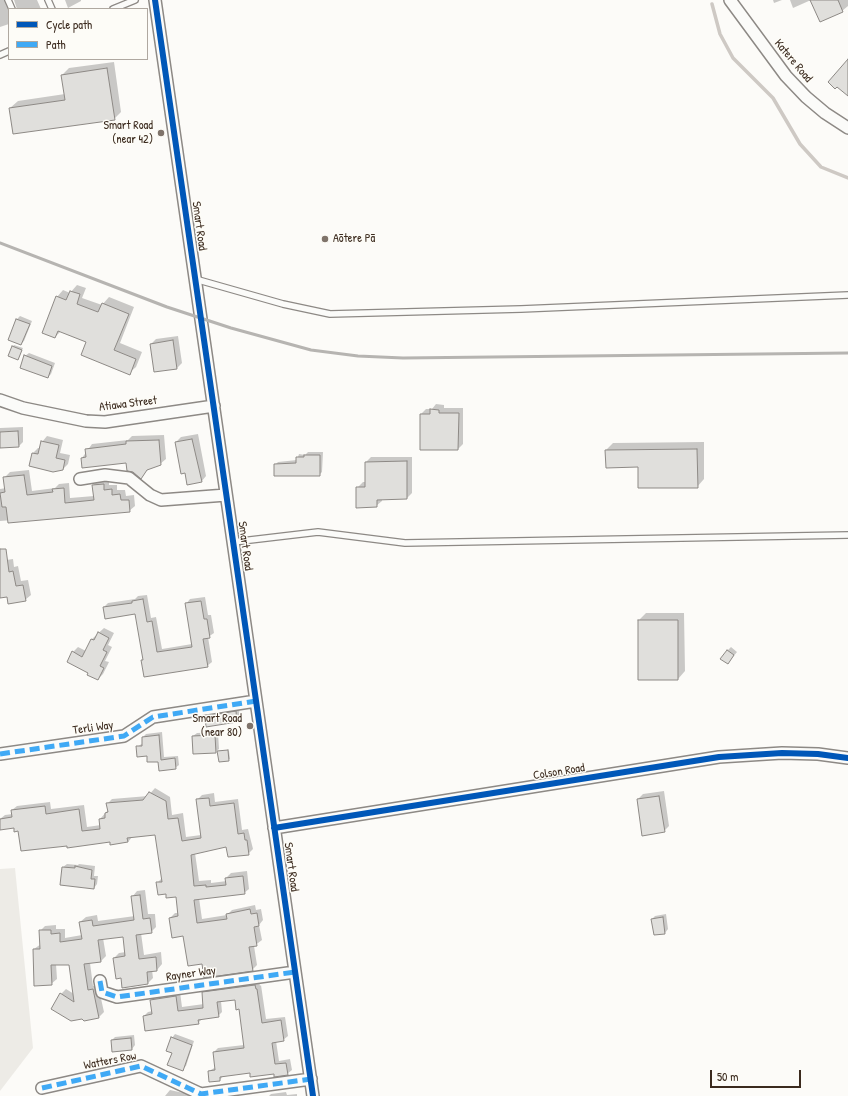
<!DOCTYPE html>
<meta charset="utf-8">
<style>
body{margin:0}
#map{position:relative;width:848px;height:1096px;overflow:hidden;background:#fcfbf8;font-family:"Patrick Hand",sans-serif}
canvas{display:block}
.legend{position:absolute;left:8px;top:8px;width:140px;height:52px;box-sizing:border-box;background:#fdfcf7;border:1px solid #afa8a0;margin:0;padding:5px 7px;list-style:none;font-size:12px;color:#3b2a1e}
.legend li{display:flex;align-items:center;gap:8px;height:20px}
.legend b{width:20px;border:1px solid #afa8a0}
.scale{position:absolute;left:710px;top:1070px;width:91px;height:18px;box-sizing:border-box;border:2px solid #3b2a1e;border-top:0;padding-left:5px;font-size:12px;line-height:14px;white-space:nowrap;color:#3b2a1e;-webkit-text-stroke:3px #fdfcf7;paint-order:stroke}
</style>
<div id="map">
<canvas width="848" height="1096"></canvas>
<ul class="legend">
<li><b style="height:5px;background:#0057b8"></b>Cycle path</li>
<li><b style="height:5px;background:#3fa9f5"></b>Path</li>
</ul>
<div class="scale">50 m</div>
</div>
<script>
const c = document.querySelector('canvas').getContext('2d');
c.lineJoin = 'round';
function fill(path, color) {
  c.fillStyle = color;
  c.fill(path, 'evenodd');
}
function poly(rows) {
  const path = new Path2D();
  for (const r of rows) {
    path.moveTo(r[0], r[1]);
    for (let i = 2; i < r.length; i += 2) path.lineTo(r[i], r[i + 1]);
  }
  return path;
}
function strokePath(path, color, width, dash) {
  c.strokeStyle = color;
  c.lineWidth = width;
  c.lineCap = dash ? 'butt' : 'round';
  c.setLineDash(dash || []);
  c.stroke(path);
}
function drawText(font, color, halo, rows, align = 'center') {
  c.font = font + ' "Patrick Hand",sans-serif';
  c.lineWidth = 3;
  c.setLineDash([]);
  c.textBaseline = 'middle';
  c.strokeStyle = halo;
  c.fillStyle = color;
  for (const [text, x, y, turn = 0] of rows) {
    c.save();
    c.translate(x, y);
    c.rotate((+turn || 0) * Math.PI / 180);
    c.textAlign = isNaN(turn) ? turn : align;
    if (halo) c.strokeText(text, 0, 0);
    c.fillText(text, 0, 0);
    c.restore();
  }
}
const green = poly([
 [15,868,33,1048,0,1091,0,869]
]);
const shadow = poly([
 [0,0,6,0,9,9,9,24,0,27],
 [14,0,37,0,41,9,17,9],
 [65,0,81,0,81,1,68,8],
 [773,0,782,0,774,3],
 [790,0,811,0,793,8],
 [811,0,848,0,848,6,842,11],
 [114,62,121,112,114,119,10,108,18,101,65,94,62,75,69,68],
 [77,285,86,288,82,298,102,305,109,297,134,307,120,343,142,352,136,367,129,373,87,341,61,331,55,337,57,297,63,290,70,293],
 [20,316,32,321,24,341,21,344,17,319],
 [178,336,182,363,177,368,155,371,151,344,156,339],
 [14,345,23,348,18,359,13,346],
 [29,353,55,363,51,374,48,377,25,356],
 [436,404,444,405,444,408,463,408,463,444,458,449,421,414,426,409,432,409],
 [23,427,23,442,19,446,0,447,0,428],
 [198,434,206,476,201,482,186,472,176,442,181,437],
 [164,435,166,459,160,464,149,468,141,477,127,462,82,458,92,444,128,440,132,436],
 [47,436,63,440,60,453,70,455,68,464,63,469,30,465,33,453,38,448,41,448,42,442],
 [704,442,704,479,697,487,639,466,606,450,613,443],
 [308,452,323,452,322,472,319,475,275,465,278,462,297,460,299,454,305,455],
 [371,457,412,457,412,493,407,498,382,498,382,501,376,506,357,488,363,482,366,482,366,462],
 [29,470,32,491,55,488,59,484,69,483,70,498,94,496,93,485,99,480,109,479,109,485,117,485,117,490,125,490,126,496,134,495,135,506,129,511,0,521,0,489,6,488,4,478,10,472],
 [13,559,14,567,18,566,21,581,28,580,31,595,25,600,8,596,0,597,0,561],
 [147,595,151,618,156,617,162,649,192,644,186,604,190,599,205,597,208,615,211,615,214,633,208,637,212,662,207,666,142,660,144,659,136,613,104,607,108,603,135,599,138,596],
 [646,613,684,613,685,671,678,679,639,620],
 [104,628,114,633,108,645,112,647,105,661,109,662,103,674,98,679,89,672,73,652,78,647,86,651,92,639],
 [731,647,737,652,728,663,727,651],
 [239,708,240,718,237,721,206,716,209,713],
 [162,732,164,757,178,756,179,765,175,768,148,755,137,747,143,743,143,737,146,734],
 [218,732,219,749,215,752,193,736,197,733],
 [218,750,219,752,229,751,230,759,220,761],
 [155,788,170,797,172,815,183,813,186,837,201,835,197,800,202,795,214,793,215,802,238,799,242,830,248,829,253,849,248,854,227,846,195,853,199,881,211,880,211,883,227,881,226,878,231,873,247,871,249,889,244,893,199,898,202,919,227,915,232,910,255,905,256,910,261,909,263,920,259,925,262,940,254,946,257,965,252,970,203,963,170,918,175,913,179,913,177,896,167,893,157,883,162,878,156,834,133,836,128,842,111,841,67,845,19,829,0,819,5,815,13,814,12,810,17,806,50,802,51,809,84,805,87,827,101,825,100,819,108,810,107,804,112,799,148,796],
 [664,791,669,826,664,831,638,799,643,794],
 [67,864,78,865,79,864,95,866,94,876,98,876,97,884,94,888,63,867],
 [145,890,148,914,155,914,156,927,151,932,141,933,144,955,161,952,162,964,157,970,152,970,153,978,148,983,123,987,122,977,114,958,119,953,126,952,124,936,103,938,106,956,101,961,90,963,93,986,98,985,104,1012,99,1017,61,994,66,989,74,994,69,964,56,964,57,979,51,984,34,949,41,944,40,931,45,926,56,925,56,929,65,929,65,938,82,935,80,922,86,917,97,915,98,921,135,916,132,897,137,891],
 [666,914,668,929,665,933,654,934,652,919,655,916],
 [259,981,260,986,261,985,266,1019,285,1017,288,1036,283,1040,276,1041,279,1061,290,1059,292,1070,287,1074,251,1072,223,1076,220,1080,209,1071,216,1067,214,1052,218,1048,244,1045,240,1008,236,999,221,1001,222,1012,218,1016,203,1018,198,1023,144,1016,148,1012,153,1011,151,1000,155,996,180,992,182,1007,204,1004,203,993,207,988],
 [175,1034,194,1041,186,1066,182,1069,173,1052,172,1038],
 [134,1035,135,1045,132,1049,112,1040,115,1037],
 [170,1090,188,1094,188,1096,165,1096],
 [286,1092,287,1095,297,1094,297,1096,269,1096,271,1094]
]);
const stream = poly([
 [712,4,720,34,733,58,773,98,800,144,821,167,848,178]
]);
const building = poly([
 [810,0,838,0,843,12,820,22,810,0],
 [848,59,848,96,837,87,835,89,828,82,848,59],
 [107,68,115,120,13,134,9,108,65,100,61,75,107,68],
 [70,291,80,294,77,304,98,312,102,303,129,314,114,350,136,359,130,375,81,355,86,342,58,331,55,338,42,333,56,296,66,300,70,291],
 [16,319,30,324,21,345,8,340,16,319],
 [173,340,177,369,154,372,150,344,173,340],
 [12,346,22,350,18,360,8,356,12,346],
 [24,355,52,366,48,378,20,368,24,355],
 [430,409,439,410,439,413,459,413,458,450,420,450,420,414,430,414,430,409],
 [18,431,19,447,0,448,0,432,18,431],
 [192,439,202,482,187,485,185,473,181,474,175,442,192,439],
 [159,440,161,465,147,470,141,479,133,472,127,471,126,463,82,468,81,458,86,457,85,449,126,444,126,441,159,440],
 [41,441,59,445,56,458,65,460,63,470,53,472,29,466,32,453,38,454,41,441],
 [697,449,698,488,638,488,638,467,606,468,605,450,697,449],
 [304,455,320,455,320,476,274,476,274,464,296,463,296,457,304,457,304,455],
 [407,461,407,499,377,500,377,507,356,508,356,487,365,487,365,462,407,461],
 [24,475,27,495,53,492,52,489,64,488,65,503,94,500,92,485,104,484,104,490,112,489,112,495,120,494,121,500,129,500,130,512,8,523,6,507,2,507,0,493,5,492,3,477,24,475],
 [0,549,6,549,9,572,13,571,16,586,23,585,26,601,8,604,7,597,0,598,0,549],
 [143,599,147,622,152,621,157,652,192,647,185,603,201,601,204,619,207,619,210,638,203,639,208,667,144,677,141,660,143,660,135,614,105,619,103,607,132,603,132,601,143,599],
 [638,620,678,620,678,680,638,680,638,620],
 [98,632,109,638,103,650,107,652,100,666,104,668,98,680,87,675,88,673,67,662,72,651,82,657,91,639,94,640,98,632],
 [727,650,734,655,728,664,720,659,727,650],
 [236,711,237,722,206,727,205,716,236,711],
 [159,735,161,760,175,758,176,769,159,771,158,762,147,762,147,756,137,757,136,746,142,746,142,737,159,735],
 [215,735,216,753,193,754,192,736,215,735],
 [228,750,229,761,219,762,217,751,228,750],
 [149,792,166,801,168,819,178,818,182,841,201,838,196,799,209,798,210,806,234,803,238,834,244,833,245,840,247,840,249,855,228,857,226,847,191,855,194,886,206,885,206,887,226,885,225,878,243,876,245,894,194,900,197,923,227,919,226,914,250,909,251,914,257,913,259,926,254,927,257,946,249,947,253,971,204,978,202,964,188,966,183,936,172,938,169,918,178,916,176,897,166,898,166,894,158,895,156,882,162,882,155,835,127,838,128,842,110,845,110,842,67,848,67,846,21,851,18,831,14,832,14,828,0,830,0,819,12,817,11,810,45,806,46,814,79,809,82,831,100,829,99,819,105,818,105,813,108,812,106,803,143,800,149,792],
 [659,796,665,832,642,836,637,799,659,796],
 [75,866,92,870,91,879,95,879,94,889,60,885,62,867,75,868,75,866],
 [140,895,143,919,150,918,152,933,136,935,139,959,156,957,157,971,147,972,148,984,122,988,121,978,116,979,113,958,125,956,123,937,98,940,101,962,84,964,88,990,93,989,99,1018,84,1021,82,1019,71,1021,51,1009,60,993,74,1002,69,965,51,965,52,985,34,986,33,949,40,949,39,930,51,930,51,934,60,933,60,942,82,939,79,922,92,920,93,926,134,920,131,896,140,895],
 [663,917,665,934,654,935,651,919,663,917],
 [255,985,256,989,257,989,262,1023,281,1020,284,1041,272,1043,275,1064,286,1063,288,1075,274,1077,274,1074,250,1077,250,1073,220,1077,220,1081,209,1082,208,1071,215,1070,213,1052,244,1048,239,1009,236,1010,235,1000,217,1002,219,1017,198,1020,199,1024,145,1031,143,1016,152,1014,150,1000,176,996,178,1011,203,1008,202,992,255,985],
 [171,1037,192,1045,183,1071,167,1065,172,1053,166,1051,171,1037],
 [131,1038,132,1050,112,1052,111,1040,131,1038]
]);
const lane = poly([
 [8,0,12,9],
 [48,0,52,9],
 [113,9,135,0],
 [0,55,9,51],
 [195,279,283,304,330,314,521,309,848,295],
 [233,542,318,532,405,543,848,535]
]);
const street = poly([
 [155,0,313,1096],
 [730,0,786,76,806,97,825,113,848,128],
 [0,400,23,408,86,421,105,422,214,406],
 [80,479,105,475,129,478,150,495,161,500,226,495],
 [0,754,124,736,153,717,256,701],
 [274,828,719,757,782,753,818,754,848,758],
 [100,981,102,992,117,997,295,972],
 [42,1088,141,1066,201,1094,311,1079]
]);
const rail = poly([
 [0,243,167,307,231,328,311,350,358,356,403,358,848,353]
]);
const quiet = poly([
 [0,754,124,736,153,717,256,701],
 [100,981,102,992,117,997,295,972],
 [42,1088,141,1066,201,1094,311,1079]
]);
const cycleway = poly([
 [155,0,313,1096],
 [274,828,719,757,782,753,818,754,848,758]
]);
const markers = [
 [161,133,4,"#7f736a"],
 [325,239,4,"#7f736a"],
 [250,726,4,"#7f736a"]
];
const streetNames = [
 ["Katere Road",793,61,50],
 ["Smart Road",199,226,82],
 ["Atiawa Street",128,404,-7],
 ["Smart Road",245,546,82],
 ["Terli Way",93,728,-8],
 ["Colson Road",559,772,-9],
 ["Smart Road",291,867,82],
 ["Rayner Way",191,974,-8],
 ["Watters Row",110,1061,-11]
];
const poiNames = [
 ["Smart Road",153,126],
 ["(near 42)",153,140],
 ["Aōtere Pā",333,239,"left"],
 ["Smart Road",242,719],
 ["(near 80)",242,733]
];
fill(green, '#edebe6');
fill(shadow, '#0003');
strokePath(stream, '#cec9c4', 3.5);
fill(building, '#e0dfdc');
strokePath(building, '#8d8985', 1);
strokePath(lane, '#8d8985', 8);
strokePath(street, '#8d8985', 14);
strokePath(lane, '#fbfbf9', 5.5);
strokePath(street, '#fbfbf9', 11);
strokePath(rail, '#b6b4b1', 3);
strokePath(quiet, '#3fa9f5', 5, [10, 5]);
strokePath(cycleway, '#0057b8', 6);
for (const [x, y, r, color] of markers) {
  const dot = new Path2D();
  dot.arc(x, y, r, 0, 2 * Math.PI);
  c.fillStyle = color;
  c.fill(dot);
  strokePath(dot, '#fdfcf7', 1.5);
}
drawText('12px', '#3b2a1e', '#fdfcf7', streetNames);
drawText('12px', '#3b2a1e', '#fdfcf7', poiNames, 'right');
</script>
